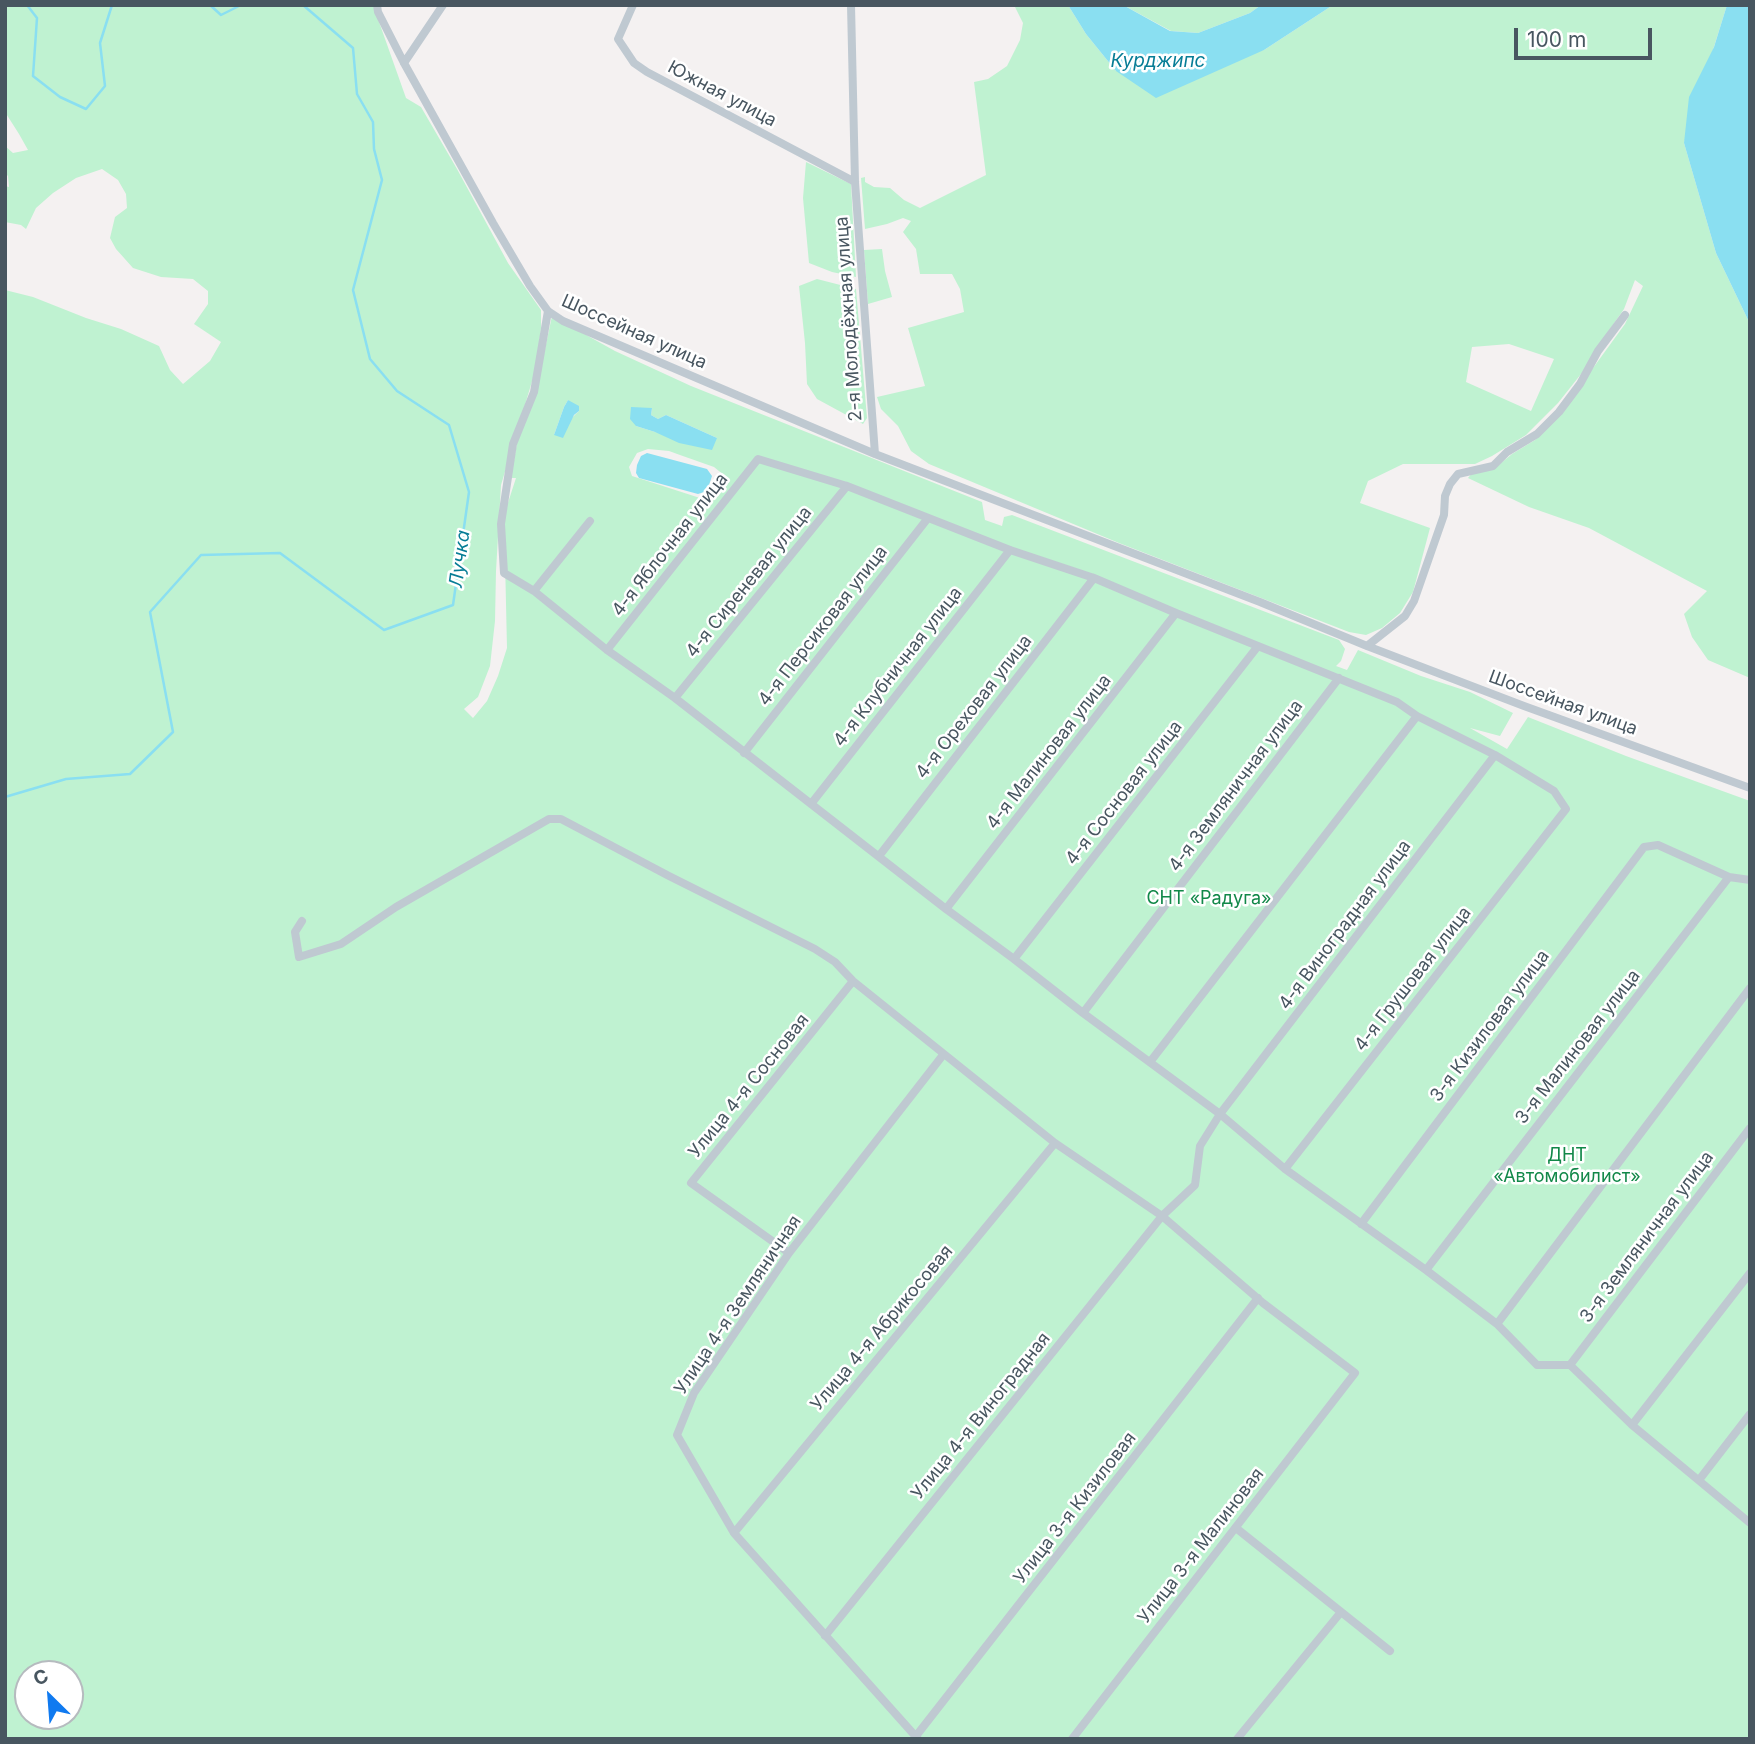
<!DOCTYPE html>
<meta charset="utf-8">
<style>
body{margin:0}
#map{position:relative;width:1755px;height:1744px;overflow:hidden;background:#f4f1f1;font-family:Inter,sans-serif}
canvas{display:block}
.frame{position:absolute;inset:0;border:7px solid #485660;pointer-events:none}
.north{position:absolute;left:14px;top:1660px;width:70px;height:70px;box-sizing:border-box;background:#fff;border:2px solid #b6bbbf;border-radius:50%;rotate:335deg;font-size:19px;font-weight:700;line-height:28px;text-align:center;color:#485660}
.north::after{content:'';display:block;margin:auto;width:24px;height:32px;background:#107af0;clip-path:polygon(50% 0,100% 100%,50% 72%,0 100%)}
.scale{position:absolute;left:1514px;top:28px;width:138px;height:32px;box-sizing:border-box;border:4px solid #485660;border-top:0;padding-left:9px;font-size:21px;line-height:24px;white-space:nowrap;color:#485660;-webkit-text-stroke:5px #fff;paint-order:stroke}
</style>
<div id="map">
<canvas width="1755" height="1744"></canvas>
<div class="frame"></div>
<div class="north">С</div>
<div class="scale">100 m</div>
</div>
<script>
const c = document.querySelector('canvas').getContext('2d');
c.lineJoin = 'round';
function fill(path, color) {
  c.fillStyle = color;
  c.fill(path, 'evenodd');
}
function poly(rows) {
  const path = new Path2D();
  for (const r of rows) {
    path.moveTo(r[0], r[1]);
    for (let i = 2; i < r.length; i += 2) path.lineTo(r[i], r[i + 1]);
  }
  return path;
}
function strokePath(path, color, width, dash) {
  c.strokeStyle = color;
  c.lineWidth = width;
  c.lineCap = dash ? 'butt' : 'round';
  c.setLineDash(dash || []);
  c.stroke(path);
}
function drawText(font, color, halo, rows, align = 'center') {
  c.font = font + ' Inter,sans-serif';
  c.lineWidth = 5;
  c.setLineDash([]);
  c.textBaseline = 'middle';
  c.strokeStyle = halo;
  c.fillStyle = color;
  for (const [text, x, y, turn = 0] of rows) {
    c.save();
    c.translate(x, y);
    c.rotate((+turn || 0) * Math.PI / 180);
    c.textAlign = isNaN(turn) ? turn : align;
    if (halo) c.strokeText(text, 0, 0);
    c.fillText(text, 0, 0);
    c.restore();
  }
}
const green = poly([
 [5,5,373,5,406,98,421,107,457,169,508,263,541,310,541,328,536,368,501,485,496,571,495,621,490,666,478,697,464,709,473,718,487,701,498,676,507,648,504,515,516,478,511,478,518,437,538,382,552,316,615,351,691,386,982,502,985,520,1002,526,1004,517,1012,515,1339,640,1345,649,1341,661,1336,666,1347,670,1358,650,1421,676,1470,692,1513,713,1500,736,1470,728,1507,749,1528,717,1626,756,1750,801,1750,1739,5,1739,5,290,33,297,86,318,121,329,159,346,170,370,183,384,210,361,221,342,194,324,208,304,208,291,193,279,161,277,133,268,116,249,110,238,115,217,127,208,126,194,118,180,102,169,76,178,53,193,36,208,26,229,21,225,5,222,5,186,9,187,8,176,5,173,5,146,13,153,28,150,19,134,5,112],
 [568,400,579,411,554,435,564,407],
 [652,408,651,415,658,419,666,415,717,438,655,432,636,426],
 [648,449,669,451,680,455,714,467,725,476,700,498,632,476,629,467,637,453],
 [28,1674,70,1674,70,1716,28,1716],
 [1014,5,1068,5,1086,34,1116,71,1264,50,1333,5,1727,5,1684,143,1716,253,1750,324,1750,678,1708,660,1692,637,1684,614,1707,591,1589,528,1529,507,1468,478,1473,472,1495,468,1512,454,1535,440,1556,419,1625,324,1643,286,1635,280,1624,309,1603,339,1585,369,1558,403,1526,435,1492,456,1475,464,1403,464,1368,481,1360,503,1430,528,1413,592,1400,613,1382,628,1366,635,1349,632,1119,543,929,464,911,451,898,426,881,409,877,397,925,386,908,328,964,312,960,289,952,274,920,274,916,249,903,232,911,221,903,218,887,224,865,229,861,178,865,177,865,182,874,187,890,188,904,200,920,208,986,175,974,82,988,79,1007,66,1020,40,1023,23],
 [1509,344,1554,359,1531,411,1466,382,1472,347],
 [1123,5,1261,5,1250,13,1198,33,1171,31],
 [806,162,851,184,856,277,832,272,809,263,803,198],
 [882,249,885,271,892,297,868,304,864,250],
 [817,279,856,289,867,418,863,424,817,399,807,384,805,343,799,286]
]);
const water = poly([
 [1068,5,1123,5,1170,31,1198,33,1250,13,1261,5,1333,5,1264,50,1156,98,1116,71,1086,34],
 [1727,5,1750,5,1750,324,1716,253,1684,143,1689,97,1714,47],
 [568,400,579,406,579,411,574,415,563,438,554,435,564,407],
 [631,407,652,408,651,415,658,419,666,415,717,438,712,450,679,443,655,432,636,426,630,419],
 [647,453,707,469,712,476,707,491,698,494,639,478,636,473,637,465,641,456]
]);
const stream = poly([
 [27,5,37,18,33,76,60,97,86,109,105,86,100,43,112,5],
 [210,5,221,15,241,5],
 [5,797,66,779,130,774,173,732,150,612,201,555,280,553,384,630,453,605,469,492,449,425,397,391,370,359,353,290,382,180,374,149,373,122,357,94,353,48,303,5]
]);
const street = poly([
 [377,5,378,12,404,63,493,223,530,286,548,311,563,321,875,454,1260,602,1367,646,1524,706,1750,788],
 [633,5,618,39,634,63,647,72,855,182],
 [851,5,855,182,875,454],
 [404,63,443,5],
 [548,311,534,392,513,444,501,524,504,573,534,591,607,650,675,698,946,909,1014,959,1083,1013,1220,1114,1285,1169,1426,1270,1497,1324,1537,1365,1570,1365,1632,1425,1750,1523],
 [534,591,590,521],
 [1367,646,1405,616,1414,601,1444,515,1445,496,1450,484,1458,474,1493,466,1507,452,1537,434,1559,412,1580,384,1598,351,1625,315],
 [607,650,758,459,847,486,1010,550,1094,578,1176,613,1397,702,1417,716,1495,755,1554,791,1566,809,1285,1169],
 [675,698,847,486],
 [744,753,928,518],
 [811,804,1010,550],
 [879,856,1094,578],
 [946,909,1176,613],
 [302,921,295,932,299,957,341,944,396,907,549,819,561,819,669,876,815,949,835,962,853,981,1055,1143,1162,1216,1263,1303,1355,1373,1072,1739],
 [1014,959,1258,646],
 [1083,1013,1339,678],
 [1150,1062,1417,716],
 [1361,1224,1644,847,1658,845,1729,877,1750,880],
 [789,1253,691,1183,853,981],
 [1426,1270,1729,877],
 [1497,1324,1750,988],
 [1570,1365,1750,1128],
 [1632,1425,1750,1273],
 [1699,1480,1750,1414],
 [1236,1528,1390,1651],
 [734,1533,1055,1143],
 [825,1636,1162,1216,1195,1185,1200,1146,1220,1114,1495,755],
 [916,1736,1258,1298],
 [918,1739,734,1533,677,1435,694,1393,789,1253,943,1055],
 [1237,1739,1341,1612]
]);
const streetNames = [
 ["Южная улица",722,94,28],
 ["2-я Молодёжная улица",849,319,-94],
 ["Шоссейная улица",634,332,24],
 ["4-я Яблочная улица",670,545,-52],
 ["4-я Сиреневая улица",749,582,-51],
 ["4-я Персиковая улица",823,626,-52],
 ["4-я Клубничная улица",898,667,-52],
 ["Шоссейная улица",1563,703,20],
 ["4-я Ореховая улица",974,707,-52],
 ["4-я Малиновая улица",1049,752,-52],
 ["4-я Земляничная улица",1236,786,-53],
 ["4-я Сосновая улица",1124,793,-52],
 ["4-я Виноградная улица",1345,925,-53],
 ["4-я Грушовая улица",1413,979,-52],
 ["3-я Кизиловая улица",1490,1026,-53],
 ["3-я Малиновая улица",1578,1047,-52],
 ["Улица 4-я Сосновая",749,1086,-51],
 ["3-я Земляничная улица",1647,1237,-53],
 ["Улица 4-я Земляничная",738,1305,-56],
 ["Улица 4-я Абрикосовая",882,1328,-50],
 ["Улица 4-я Виноградная",981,1416,-51],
 ["Улица 3-я Кизиловая",1075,1508,-52],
 ["Улица 3-я Малиновая",1201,1546,-52]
];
const parkNames = [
 ["СНТ «Радуга»",1209,899],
 ["ДНТ",1567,1156],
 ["«Автомобилист»",1567,1177]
];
const waterNames = [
 ["Курджипс",1158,61],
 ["Лучка",460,559,-82]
];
fill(green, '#bff2d1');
fill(water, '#8adff1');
strokePath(stream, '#8adff1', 2.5);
strokePath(street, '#bfc9d1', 8);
drawText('18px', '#485660', '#fff', streetNames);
drawText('18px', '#128849', '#fff', parkNames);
drawText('italic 19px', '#077d96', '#fff', waterNames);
</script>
